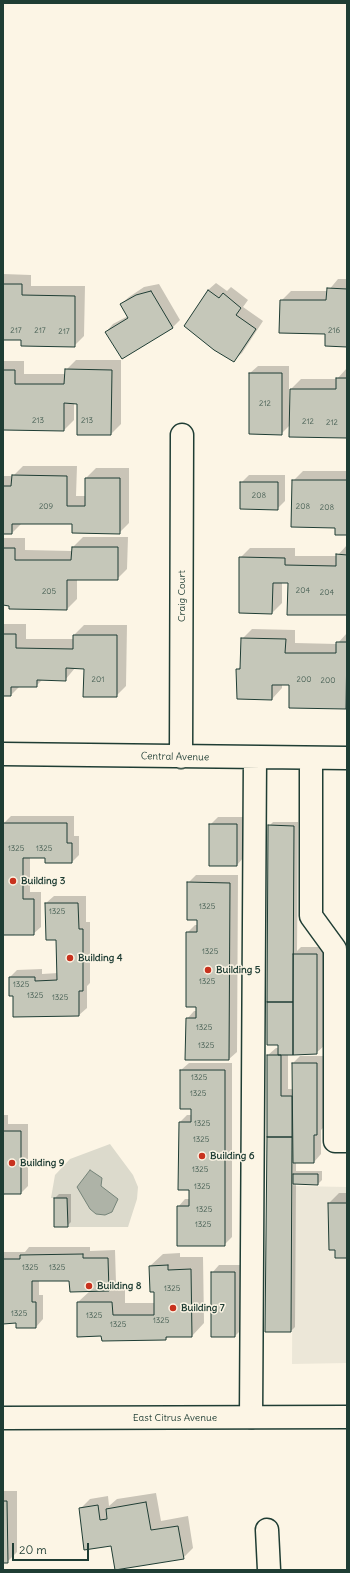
<!DOCTYPE html>
<style>
body{margin:0}
#map{position:relative;width:350px;height:1573px;overflow:hidden;background:#fcf5e5;font-family:Delius,sans-serif}
canvas{display:block}
.frame{position:absolute;inset:0;border:4px solid #1f3d34;pointer-events:none}
.scale{position:absolute;left:12px;top:1543px;width:77px;height:18px;box-sizing:border-box;border:2px solid #1f3d34;border-top:0;padding-left:5px;font-size:12px;line-height:14px;white-space:nowrap;color:#1f3d34;-webkit-text-stroke:3px #fcf5e5;paint-order:stroke}
</style>
<div id="map">
<canvas width="350" height="1573"></canvas>
<div class="frame"></div>
<div class="scale">20 m</div>
</div>
<script>
const c = document.querySelector('canvas').getContext('2d');
c.lineJoin = 'round';
function fill(path, color) {
  c.fillStyle = color;
  c.fill(path, 'evenodd');
}
function poly(rows) {
  const path = new Path2D();
  for (const r of rows) {
    path.moveTo(r[0], r[1]);
    for (let i = 2; i < r.length; i += 2) path.lineTo(r[i], r[i + 1]);
  }
  return path;
}
function strokePath(path, color, width, dash) {
  c.strokeStyle = color;
  c.lineWidth = width;
  c.lineCap = dash ? 'butt' : 'round';
  c.setLineDash(dash || []);
  c.stroke(path);
}
function drawText(font, color, halo, rows, align = 'center') {
  c.font = font + ' Delius,sans-serif';
  c.lineWidth = 3;
  c.setLineDash([]);
  c.textBaseline = 'middle';
  c.strokeStyle = halo;
  c.fillStyle = color;
  for (const [text, x, y, turn = 0] of rows) {
    c.save();
    c.translate(x, y);
    c.rotate((+turn || 0) * Math.PI / 180);
    c.textAlign = isNaN(turn) ? turn : align;
    if (halo) c.strokeText(text, 0, 0);
    c.fillText(text, 0, 0);
    c.restore();
  }
}
const built = poly([
 [293,1186,347,1187,347,1363,292,1364]
]);
const green = poly([
 [110,1144,133,1175,138,1187,137,1199,128,1227,54,1227,54,1198,51,1198,55,1175,70,1159]
]);
const water = poly([
 [90,1170,102,1178,101,1186,118,1199,112,1212,105,1215,96,1214,90,1209,77,1187,90,1170]
]);
const shadow = poly([
 [3,274,31,275,31,286,85,286,84,336,74,346,22,339,3,339],
 [338,279,347,279,347,346,281,301,291,291,328,291],
 [216,283,227,291,231,287,248,300,243,307,263,321,242,353,234,360,185,326,208,290],
 [159,284,180,320,172,328,106,332,113,324,128,316,121,304,129,297,144,287],
 [76,360,121,360,121,424,111,434,78,403,74,403,74,420,64,430,3,429,3,361,24,361,24,374,66,374,66,370],
 [258,366,289,366,289,405,291,405,291,389,301,379,337,379,347,368,347,437,291,424,281,434,250,373],
 [23,466,77,466,76,496,86,496,86,478,96,468,129,468,129,523,119,533,73,523,22,523,12,533,3,533,3,476,13,476],
 [303,471,347,471,347,534,336,527,293,481],
 [249,475,285,475,285,501,277,509,241,483],
 [83,537,128,537,127,569,117,579,77,579,77,599,67,609,3,604,3,538,25,538,25,550,72,551,73,547],
 [347,545,347,614,289,581,282,582,282,603,272,613,240,558,250,548,295,548,295,556,337,556],
 [3,624,26,624,26,639,74,639,74,635,84,625,127,625,126,686,116,696,85,668,75,668,65,680,43,679,36,686,20,686,11,695,3,695],
 [252,629,295,630,295,643,337,644,347,633,347,706,345,708,290,684,282,684,282,688,272,699,237,670,241,666,242,639],
 [11,816,74,816,74,836,79,836,79,855,72,862,46,857,30,857,30,892,41,892,41,927,33,934,3,934,4,823],
 [218,817,244,817,244,857,237,865,210,825],
 [273,822,298,822,297,951,301,947,325,947,324,1046,316,1053,288,1054,288,1089,293,1089,293,1063,300,1056,324,1056,325,1126,321,1130,321,1154,314,1162,296,1162,296,1171,322,1171,322,1180,318,1184,296,1183,295,1327,291,1331,268,1055,276,1048,279,1048,269,826],
 [196,875,238,875,237,1052,229,1059,187,1019,194,1011,197,1011,187,933,195,925,198,925,188,883],
 [54,896,86,896,86,922,90,922,90,983,87,986,87,1008,79,1015,14,995,10,977,17,970,42,969,42,974,58,973,57,939,46,903],
 [189,1063,232,1063,232,1237,224,1245,178,1207,185,1199,190,1199,180,1122,187,1115,192,1115,192,1108,181,1070],
 [3,1115,8,1115,8,1124,28,1124,28,1186,21,1193,6,1193,3,1196],
 [339,1193,347,1193,347,1257,336,1249,329,1203],
 [59,1194,71,1194,71,1222,67,1226,55,1198],
 [29,1247,90,1247,90,1251,115,1250,116,1283,109,1290,125,1289,125,1303,155,1303,155,1291,150,1266,163,1254,180,1253,180,1257,203,1257,204,1323,192,1336,169,1336,166,1339,102,1335,78,1302,90,1291,70,1280,39,1280,39,1295,43,1295,43,1319,36,1327,17,1322,3,1323,3,1252,25,1252],
 [219,1265,242,1265,243,1328,235,1336,212,1273],
 [3,1491,17,1491,17,1552,7,1562,3,1562],
 [156,1493,161,1521,188,1516,193,1548,183,1558,111,1545,80,1509,90,1499,108,1496,109,1506,117,1499]
]);
const building = poly([
 [3,284,22,284,22,295,75,296,75,347,21,346,21,340,3,340,3,284],
 [327,288,347,289,347,347,325,346,325,334,279,333,280,300,326,300,327,288],
 [208,290,219,298,223,293,241,308,236,315,256,329,234,362,214,350,184,326,208,290],
 [151,291,173,328,122,359,105,332,128,318,120,304,136,295,151,291],
 [65,369,112,370,111,435,77,435,77,404,64,403,64,431,3,430,3,370,15,370,15,384,64,384,65,369],
 [249,373,282,373,282,435,249,434,249,373],
 [336,378,347,378,347,438,289,437,290,389,336,389,336,378],
 [12,475,67,476,67,506,85,506,85,478,120,478,120,534,72,533,72,524,12,524,12,534,3,534,3,486,11,486,12,475],
 [292,480,347,480,347,535,335,535,335,528,291,527,292,480],
 [240,482,278,482,278,510,240,509,240,482],
 [72,547,118,547,118,580,67,580,67,610,9,609,9,606,3,605,3,548,15,548,15,560,71,560,72,547],
 [336,554,347,555,347,615,287,615,288,583,273,583,272,614,239,613,239,557,285,558,285,565,336,566,336,554],
 [3,634,16,634,16,648,73,649,73,635,117,635,117,697,83,697,84,669,66,668,66,681,37,680,37,687,11,687,11,696,3,696,3,634],
 [241,638,286,639,285,653,336,653,336,642,347,642,346,709,289,708,289,685,272,685,272,700,237,699,236,669,240,669,241,638],
 [3,823,67,823,67,843,72,843,72,863,45,863,45,858,23,858,23,899,34,899,34,935,3,935,3,823],
 [209,824,237,824,237,866,209,866,209,824],
 [268,825,294,826,293,1002,267,1002,268,825],
 [187,882,230,883,229,1060,185,1060,186,1018,196,1018,196,1007,186,1007,186,932,197,932,197,920,187,920,187,882],
 [45,903,78,903,79,929,83,929,83,991,79,991,79,1016,13,1017,13,996,9,996,9,977,35,977,35,981,57,980,56,940,46,940,45,903],
 [293,954,317,954,317,1054,293,1055,293,954],
 [267,1002,293,1002,293,1055,278,1055,278,1045,267,1045,267,1002],
 [267,1055,281,1055,281,1096,292,1096,292,1137,267,1137,267,1055],
 [292,1063,317,1063,317,1135,314,1135,314,1163,293,1163,292,1063],
 [180,1070,225,1070,225,1246,177,1246,177,1206,189,1206,189,1190,178,1190,179,1122,191,1122,191,1109,180,1109,180,1070],
 [3,1131,21,1131,21,1194,3,1194,3,1131],
 [267,1137,292,1137,291,1332,265,1332,267,1137],
 [293,1174,318,1174,318,1185,293,1184,293,1174],
 [54,1198,67,1198,68,1227,54,1227,54,1198],
 [328,1203,347,1203,347,1258,335,1258,335,1250,329,1250,328,1203],
 [83,1254,83,1258,108,1258,109,1291,70,1292,69,1281,32,1281,32,1302,36,1302,36,1328,16,1328,16,1323,3,1324,3,1259,20,1259,20,1255,83,1254],
 [168,1265,168,1270,191,1269,192,1337,166,1337,166,1340,102,1341,101,1336,77,1337,77,1302,112,1302,113,1315,154,1315,154,1292,150,1292,149,1266,168,1265],
 [211,1272,235,1272,235,1337,211,1337,211,1272],
 [3,1501,7,1501,8,1563,3,1563,3,1501],
 [146,1502,151,1530,178,1526,184,1559,115,1570,111,1546,84,1550,79,1508,98,1505,100,1520,107,1519,106,1509,146,1502]
]);
const minor = poly([
 [3,754,347,758],
 [181,757,182,435],
 [311,758,311,916,335,949,335,1141,347,1141],
 [251,1417,255,758],
 [267,1530,269,1570]
]);
const major = poly([
 [3,1418,347,1417]
]);
const markers = [
 [13,881,4,"#c8321e"],
 [70,958,4,"#c8321e"],
 [208,970,4,"#c8321e"],
 [202,1156,4,"#c8321e"],
 [12,1163,4,"#c8321e"],
 [89,1286,4,"#c8321e"],
 [173,1308,4,"#c8321e"]
];
const numberNames = [
 ["217",16,331],
 ["217",40,331],
 ["216",334,331],
 ["217",64,332],
 ["212",265,404],
 ["213",38,421],
 ["213",87,421],
 ["212",308,422],
 ["212",332,423],
 ["208",259,496],
 ["209",46,507],
 ["208",303,507],
 ["208",327,508],
 ["204",303,591],
 ["205",49,592],
 ["204",327,593],
 ["201",98,680],
 ["200",304,680],
 ["200",328,681],
 ["1325",16,849],
 ["1325",44,849],
 ["1325",207,907],
 ["1325",57,912],
 ["1325",210,952],
 ["1325",207,982],
 ["1325",21,985],
 ["1325",35,996],
 ["1325",60,998],
 ["1325",204,1028],
 ["1325",206,1046],
 ["1325",199,1078],
 ["1325",198,1094],
 ["1325",202,1124],
 ["1325",201,1140],
 ["1325",200,1170],
 ["1325",202,1187],
 ["1325",204,1210],
 ["1325",203,1225],
 ["1325",30,1268],
 ["1325",57,1268],
 ["1325",172,1289],
 ["1325",19,1314],
 ["1325",94,1316],
 ["1325",161,1321],
 ["1325",118,1325]
];
const streetNames = [
 ["Craig Court",182,596,-90],
 ["Central Avenue",175,757,1],
 ["East Citrus Avenue",175,1418]
];
const poiNames = [
 ["Building 3",21,881],
 ["Building 4",78,958],
 ["Building 5",216,970],
 ["Building 6",210,1156],
 ["Building 9",20,1163],
 ["Building 8",97,1286],
 ["Building 7",181,1308]
];
fill(built, '#ece7d8');
fill(green, '#dcdacc');
fill(water, '#aeb3a7');
strokePath(water, '#758479', 1);
fill(shadow, '#0003');
fill(building, '#c5c7b9');
strokePath(building, '#1f3d34', 1);
strokePath(minor, '#1f3d34', 25);
strokePath(major, '#1f3d34', 25);
strokePath(minor, '#fcf5e5', 22);
strokePath(major, '#fcf5e5', 22);
for (const [x, y, r, color] of markers) {
  const dot = new Path2D();
  dot.arc(x, y, r, 0, 2 * Math.PI);
  c.fillStyle = color;
  c.fill(dot);
  strokePath(dot, '#fcf5e5', 1.5);
}
drawText('8px', '#486055', null, numberNames);
drawText('10px', '#1f3d34', '#fcf5e5', streetNames);
drawText('bold 10px', '#1f3d34', '#fcf5e5', poiNames, 'left');
</script>
